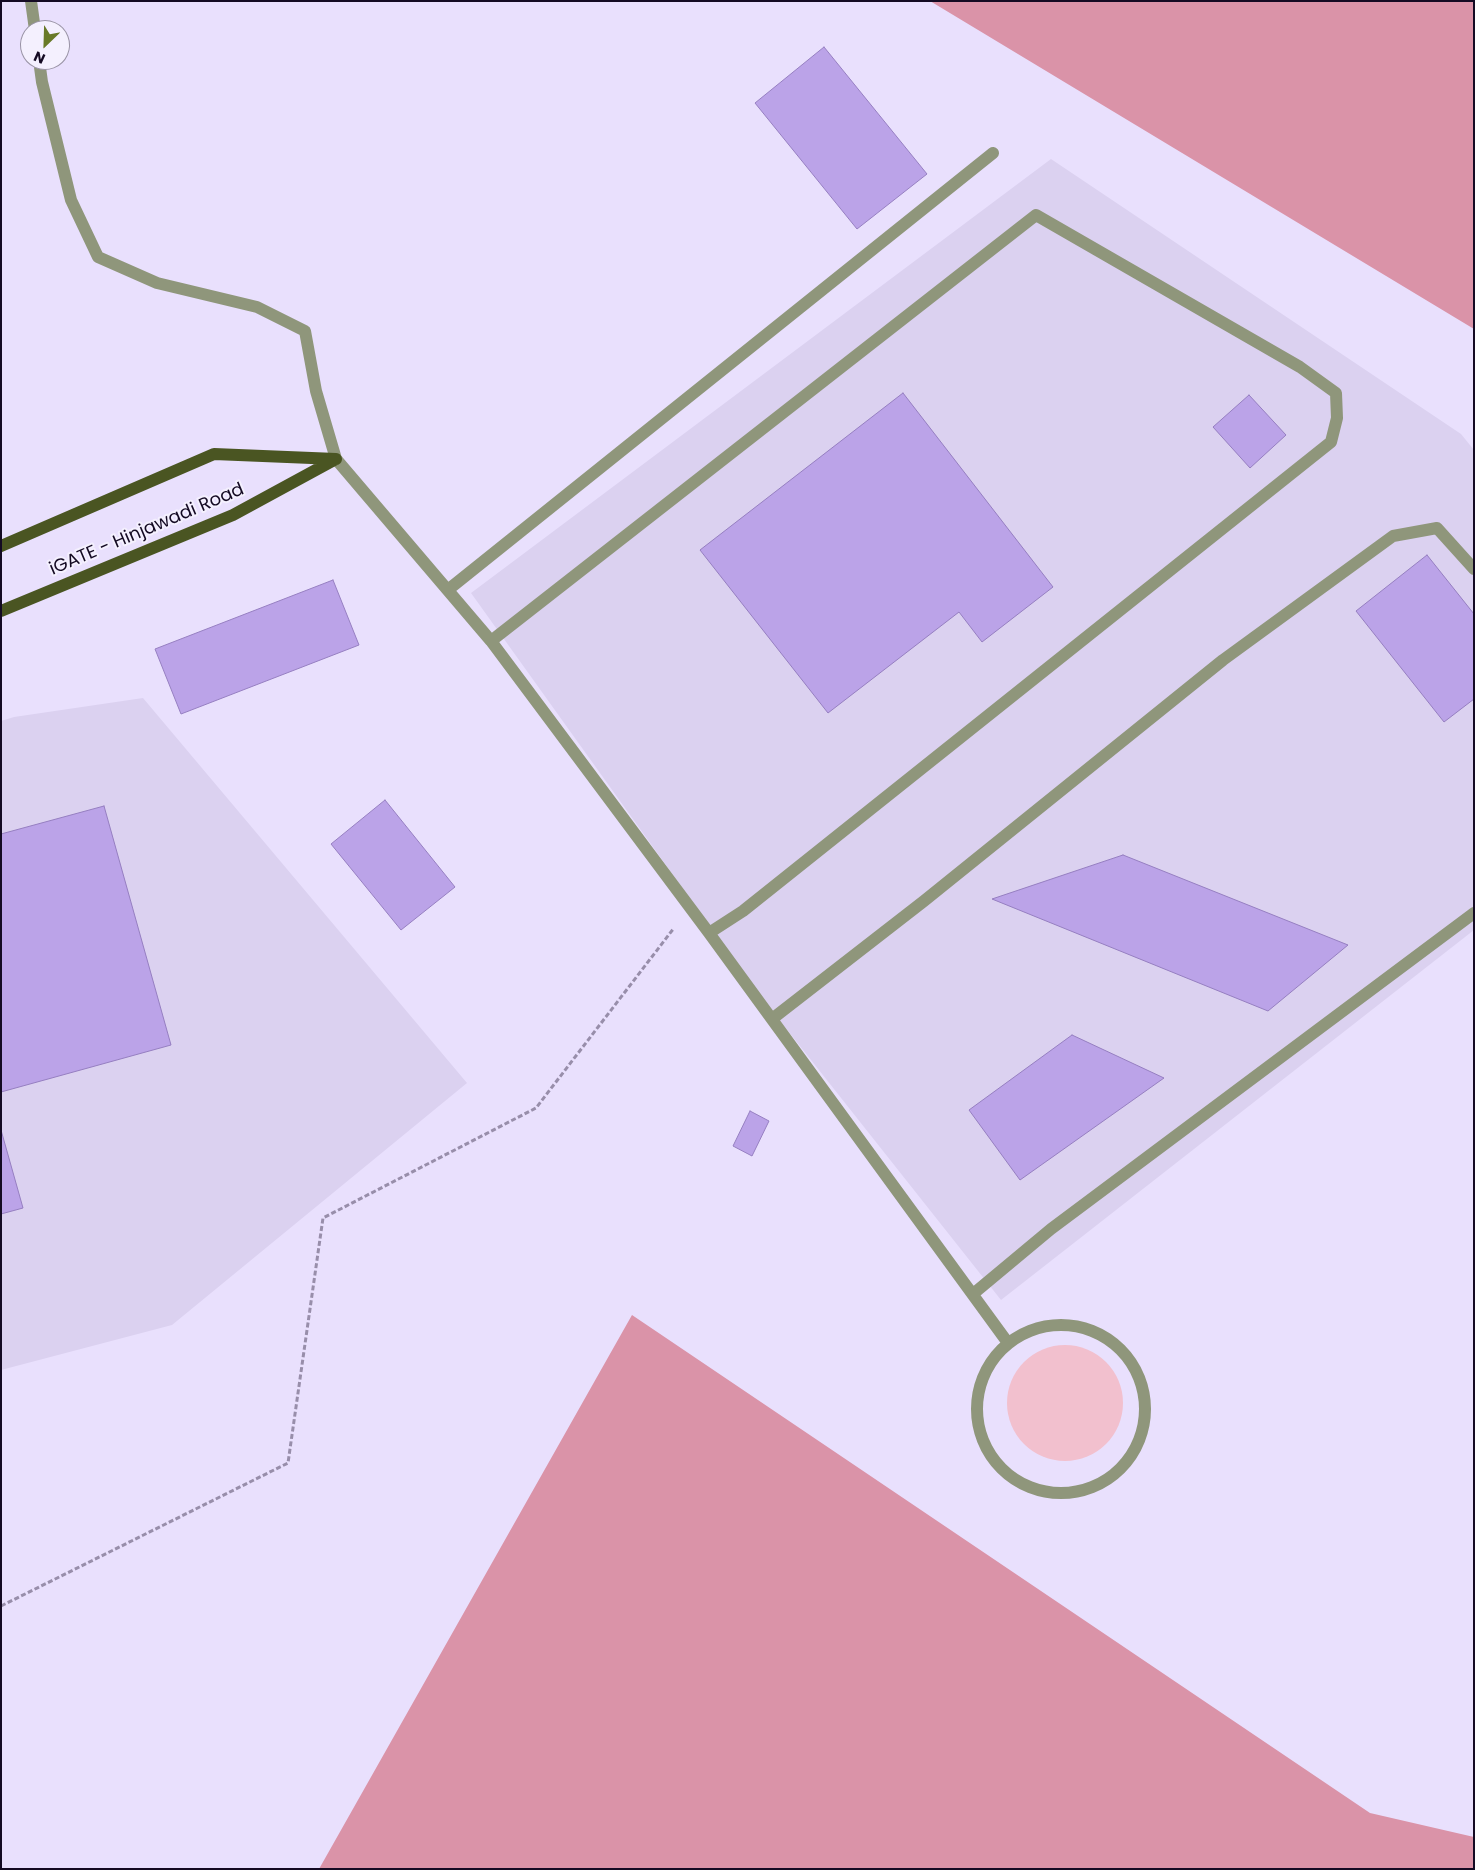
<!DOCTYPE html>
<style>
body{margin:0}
#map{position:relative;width:1475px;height:1870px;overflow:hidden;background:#e9e0fd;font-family:Poppins,sans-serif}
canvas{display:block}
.frame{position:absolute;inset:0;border:2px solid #140a23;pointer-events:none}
.north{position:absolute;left:20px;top:20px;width:50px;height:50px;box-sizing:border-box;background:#f4f0fe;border:1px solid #9a94a6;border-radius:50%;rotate:204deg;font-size:14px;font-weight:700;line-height:20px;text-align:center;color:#140a23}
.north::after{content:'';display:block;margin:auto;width:18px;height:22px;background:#697a28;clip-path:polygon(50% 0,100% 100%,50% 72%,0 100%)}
</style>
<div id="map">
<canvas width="1475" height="1870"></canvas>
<div class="frame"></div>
<div class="north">N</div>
</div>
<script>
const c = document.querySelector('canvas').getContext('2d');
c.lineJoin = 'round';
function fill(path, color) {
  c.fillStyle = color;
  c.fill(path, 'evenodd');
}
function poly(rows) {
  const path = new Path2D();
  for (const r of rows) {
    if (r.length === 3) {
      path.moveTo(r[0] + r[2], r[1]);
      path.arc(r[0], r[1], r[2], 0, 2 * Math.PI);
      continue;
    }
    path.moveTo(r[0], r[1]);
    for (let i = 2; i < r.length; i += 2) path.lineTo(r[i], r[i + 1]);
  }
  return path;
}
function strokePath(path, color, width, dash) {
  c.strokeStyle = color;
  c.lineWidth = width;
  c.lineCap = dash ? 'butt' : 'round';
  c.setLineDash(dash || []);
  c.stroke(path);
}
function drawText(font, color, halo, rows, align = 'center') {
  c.font = font + ' Poppins,sans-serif';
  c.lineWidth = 4;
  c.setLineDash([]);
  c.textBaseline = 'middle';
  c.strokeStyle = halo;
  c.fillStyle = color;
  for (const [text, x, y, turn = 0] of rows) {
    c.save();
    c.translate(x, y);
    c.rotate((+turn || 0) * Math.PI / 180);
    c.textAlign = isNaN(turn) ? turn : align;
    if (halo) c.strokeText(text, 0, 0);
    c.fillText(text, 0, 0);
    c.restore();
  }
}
const built = poly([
 [1051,159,1461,434,1474,450,1474,930,1001,1300,754,988,471,593],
 [143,698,467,1083,172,1325,1,1370,1,721,14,717]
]);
const green = poly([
 [1065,1403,58]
]);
const forest = poly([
 [930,1,1474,1,1474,329],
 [632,1315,1370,1813,1474,1837,1474,1869,319,1869]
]);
const building = poly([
 [824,47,927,174,857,229,755,103,824,47],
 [903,393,1053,587,982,642,959,612,828,713,700,550,903,393],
 [1249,395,1286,435,1250,468,1213,427,1249,395],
 [1427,555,1474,614,1474,699,1444,722,1356,611,1427,555],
 [333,580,359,645,181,714,155,649,333,580],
 [385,800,455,887,401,930,331,844,385,800],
 [104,806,171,1045,1,1092,1,834,104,806],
 [1123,855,1348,945,1268,1011,992,899,1123,855],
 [1072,1035,1164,1078,1020,1180,969,1110,1072,1035],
 [750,1111,769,1121,752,1156,733,1146,750,1111],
 [1,1130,23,1208,1,1214,1,1130]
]);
const path = poly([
 [1,1606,288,1463,323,1218,536,1108,674,928]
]);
const minor = poly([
 [31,1,35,30],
 [39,60,42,82,71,200,98,257,157,283,257,307,305,331,316,391,336,459,491,641,709,933,1008,1343],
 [449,589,993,153],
 [491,641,1036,215,1300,367,1336,393,1337,418,1331,442,743,911,709,933],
 [772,1019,924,901,1223,660,1393,536,1437,528,1474,569],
 [973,1294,1051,1229,1474,913],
 [1061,1409,84]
]);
const major = poly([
 [1,546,214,454,336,459],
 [1,611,233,515,336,459]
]);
const streetNames = [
 ["iGATE - Hinjawadi Road",147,530,-23]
];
fill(built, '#dbd1f0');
fill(green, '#f2c0ce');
fill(forest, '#da93a8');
fill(building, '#bba3e8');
strokePath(building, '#967fc1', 1);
strokePath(path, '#988eaa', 3, [5, 2.5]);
strokePath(minor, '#8f967b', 12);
strokePath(major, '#4a5522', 12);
drawText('18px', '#140a23', '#f4f0fe', streetNames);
</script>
